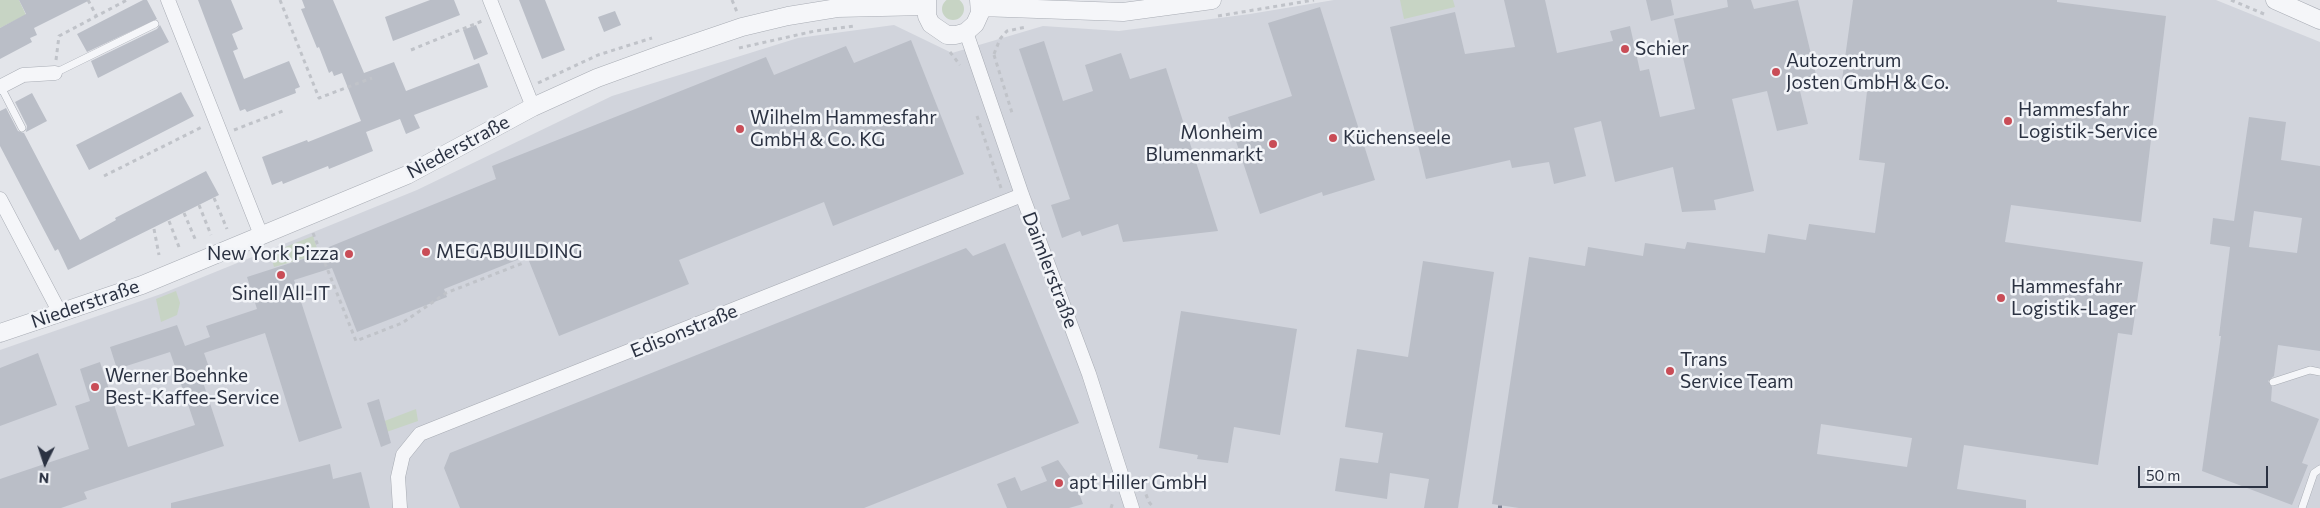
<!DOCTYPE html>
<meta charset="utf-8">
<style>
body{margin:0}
#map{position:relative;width:2320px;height:508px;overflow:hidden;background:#e3e5ea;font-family:Commissioner,sans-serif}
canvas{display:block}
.north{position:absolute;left:20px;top:438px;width:50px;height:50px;-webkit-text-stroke:4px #f2f4f8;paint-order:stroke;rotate:184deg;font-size:14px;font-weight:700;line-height:20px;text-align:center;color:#2b3242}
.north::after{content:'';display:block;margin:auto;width:18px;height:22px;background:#2b3242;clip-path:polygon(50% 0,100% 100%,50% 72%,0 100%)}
.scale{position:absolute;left:2138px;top:466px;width:130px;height:22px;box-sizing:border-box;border:2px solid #2b3242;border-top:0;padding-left:6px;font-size:15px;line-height:18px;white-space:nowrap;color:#2b3242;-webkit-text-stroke:4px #f2f4f8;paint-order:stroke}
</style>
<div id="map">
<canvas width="2320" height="508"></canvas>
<div class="north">N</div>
<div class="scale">50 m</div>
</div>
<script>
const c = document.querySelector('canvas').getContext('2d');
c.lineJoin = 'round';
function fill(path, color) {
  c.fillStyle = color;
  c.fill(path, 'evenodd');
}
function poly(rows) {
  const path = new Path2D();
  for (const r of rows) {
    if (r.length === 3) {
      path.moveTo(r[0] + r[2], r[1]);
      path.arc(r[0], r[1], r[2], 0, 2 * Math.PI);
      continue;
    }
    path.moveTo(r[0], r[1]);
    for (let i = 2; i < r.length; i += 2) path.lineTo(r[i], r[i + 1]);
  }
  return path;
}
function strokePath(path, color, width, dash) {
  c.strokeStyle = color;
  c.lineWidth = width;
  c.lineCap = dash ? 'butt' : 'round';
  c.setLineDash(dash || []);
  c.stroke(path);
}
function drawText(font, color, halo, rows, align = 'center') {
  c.font = font + ' Commissioner,sans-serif';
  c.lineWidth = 5;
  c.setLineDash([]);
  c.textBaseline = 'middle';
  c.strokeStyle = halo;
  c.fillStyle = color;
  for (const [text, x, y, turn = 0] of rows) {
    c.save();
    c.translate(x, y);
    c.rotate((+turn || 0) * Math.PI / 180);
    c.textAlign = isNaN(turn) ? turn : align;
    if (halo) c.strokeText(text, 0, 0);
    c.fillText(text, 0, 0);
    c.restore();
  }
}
const built = poly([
 [1334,0,2216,0,2320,42,2320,508,0,508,0,350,161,294,417,190,612,96,798,38,894,25,952,53,1043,26,1119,31,1250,14]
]);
const green = poly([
 [953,9,11],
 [0,0,19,0,26,15,0,28],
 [1400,0,1453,0,1455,7,1404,19],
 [313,236,324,270,314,273,309,257,274,267,270,253],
 [176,291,180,303,177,315,161,322,156,299],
 [416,409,418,421,378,435,374,425]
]);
const building = poly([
 [19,0,90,0,34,28,37,35,30,38,32,42,0,59,0,28,26,14],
 [143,0,147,0,157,19,87,52,77,34],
 [198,0,231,0,243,29,232,34,238,49,233,51,244,79,289,61,300,87,295,89,296,93,247,112,245,109,240,111],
 [302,0,333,0,364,73,394,62,406,91,479,63,488,87,414,115,420,128,406,134,400,119,366,132,373,151,329,169,328,166,283,184,282,181,272,185,262,157,307,140,308,142,361,121,342,73,334,76,332,71,329,73,319,47,317,48,301,9,305,8],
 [430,0,454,0,460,15,393,41,385,17],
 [519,0,545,0,565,50,542,59],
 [1504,0,1545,0,1557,53,1613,41,1610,31,1630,26,1640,71,1649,69,1660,117,1695,109,1674,19,1728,7,1727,0,1751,0,1754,9,1798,0,1817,79,1798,83,1808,124,1777,131,1767,91,1732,99,1754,191,1714,200,1716,210,1682,212,1673,167,1615,182,1601,121,1574,128,1586,176,1554,184,1549,162,1512,168,1510,160,1426,179,1390,27,1455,12,1465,54,1515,47],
 [1646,0,1671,0,1674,15,1651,21],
 [1853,0,2057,0,2057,2,2166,16,2141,222,2011,205,2008,224,2005,242,2143,262,2132,335,2118,333,2098,465,1964,445,1957,489,2026,500,2026,508,1519,508,1492,504,1529,257,1585,266,1588,247,1643,256,1645,243,1685,249,1687,242,1765,253,1768,234,1806,240,1809,224,1875,233,1885,163,1859,160,1868,83,1842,80],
 [1821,424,1912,438,1907,467,1817,454],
 [1320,7,1375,180,1323,196,1322,192,1260,214,1228,117,1292,96,1268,23],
 [615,11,621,25,604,32,598,17],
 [160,25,169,42,98,78,91,61,157,29],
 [476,25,488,54,474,60,463,30],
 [911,40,964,174,833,226,824,202,679,260,689,284,559,336,527,256,444,289,447,297,357,332,332,268,294,280,342,428,299,442,265,333,204,353,211,373,201,376,224,446,84,492,87,499,61,508,0,508,0,479,89,449,75,406,90,401,80,369,100,362,128,447,195,425,170,352,117,369,110,347,177,325,185,346,210,337,206,326,257,309,247,277,325,252,324,249,496,179,492,166,766,57,774,75,846,46,854,63],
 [1044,41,1063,101,1093,91,1085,65,1121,53,1130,79,1166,68,1218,231,1123,242,1118,224,1082,236,1080,231,1062,238,1051,205,1070,199,1019,49],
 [181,92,194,116,89,170,76,145],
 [32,93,47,121,26,132,27,126,15,102],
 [6,108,18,131,24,133,80,240,116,220,115,218,206,171,219,195,68,270,58,249,55,251,0,146,0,111],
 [2249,117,2286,122,2281,160,2320,166,2320,351,2278,345,2274,376,2268,381,2272,387,2271,401,2319,419,2302,463,2308,465,2292,505,2202,471,2221,336,2219,336,2230,247,2210,244,2213,218,2234,221],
 [2254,211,2302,218,2297,253,2249,247],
 [1005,243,1079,423,864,508,460,508,444,468,450,453,966,248,973,256],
 [1423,261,1494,272,1458,508,1424,508,1429,479,1390,473,1387,499,1335,491,1340,458,1378,463,1383,433,1345,427,1357,349,1408,357],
 [1181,311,1297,329,1280,435,1234,427,1228,463,1197,459,1198,455,1159,448],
 [38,353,57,405,0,426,0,368],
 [379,399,391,443,381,447,367,403],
 [1058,460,1076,485,1083,504,1069,508,1007,508,997,484,1015,477,1021,491,1047,481,1041,467],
 [330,464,333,479,361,472,370,508,171,508,171,503]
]);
const path = poly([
 [88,0,96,15],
 [280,0,319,98,372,78],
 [732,0,737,12],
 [2231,0,2264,14],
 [1218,16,1314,0],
 [739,48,815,31,855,26],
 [411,50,482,21],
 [950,52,960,65],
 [994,54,1000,39,1007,31,1026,27],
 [994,55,1013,116],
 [56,60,59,36,127,0],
 [538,83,598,55,652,38],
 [977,116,1001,188],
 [234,130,283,111],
 [104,176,202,127],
 [214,198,227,229],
 [199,205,211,235],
 [184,213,196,241],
 [169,221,179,247],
 [154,229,159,255],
 [313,233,356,341,402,323,446,293,523,263],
 [1143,487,1149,502,1154,508],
 [1111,508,1113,502]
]);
const service = poly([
 [55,73,155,24],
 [1,87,22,128],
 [2273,382,2310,370,2320,372],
 [2302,508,2314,473,2320,469]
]);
const minor = poly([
 [168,0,261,235],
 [490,0,533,107],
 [966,32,1022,195,1089,374,1132,508],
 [0,87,23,75,55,73],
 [0,199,60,313],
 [400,508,398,477,403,455,420,434,1022,195]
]);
const tertiary = poly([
 [927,0,927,16,931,24,947,35,956,35,966,32,975,24,980,13,979,0],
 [2275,0,2320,20],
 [980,7,1123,12,1212,0],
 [0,333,142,285,407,175,533,107,597,78,663,54,742,27,788,16,837,8,926,6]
]);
const rail = poly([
 [1500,508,1500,505]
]);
const markers = [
 [1625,49,5,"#c94d57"],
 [1776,72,5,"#c94d57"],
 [2008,121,5,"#c94d57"],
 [740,129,5,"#c94d57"],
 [1333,138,5,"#c94d57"],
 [1273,144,5,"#c94d57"],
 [426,252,5,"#c94d57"],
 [349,254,5,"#c94d57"],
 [281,275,5,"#c94d57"],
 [2001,298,5,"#c94d57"],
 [1670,371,5,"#c94d57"],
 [95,387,5,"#c94d57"],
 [1059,483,5,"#c94d57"]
];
const poiNames = [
 ["Schier",1635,49],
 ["Autozentrum",1786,61],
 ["Josten GmbH & Co.",1786,83],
 ["Hammesfahr",2018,110],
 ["Logistik-Service",2018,132],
 ["Wilhelm Hammesfahr",750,118],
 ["GmbH & Co. KG",750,140],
 ["Monheim",1263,133,"right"],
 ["Blumenmarkt",1263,155,"right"],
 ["Küchenseele",1343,138],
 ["MEGABUILDING",436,252],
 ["New York Pizza",339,254,"right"],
 ["Hammesfahr",2011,287],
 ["Logistik-Lager",2011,309],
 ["Sinell All-IT",281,294,"center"],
 ["Trans",1680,360],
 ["Service Team",1680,382],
 ["Werner Boehnke",105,376],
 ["Best-Kaffee-Service",105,398],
 ["apt Hiller GmbH",1069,483]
];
const streetNames = [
 ["Niederstraße",458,147,-28],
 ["Daimlerstraße",1050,270,69],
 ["Niederstraße",85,304,-19],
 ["Edisonstraße",684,331,-22]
];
fill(built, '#d1d4dc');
fill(green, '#c7d4c4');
fill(building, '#babec7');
strokePath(service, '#a8acb4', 8);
strokePath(minor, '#a8acb4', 15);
strokePath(tertiary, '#a8acb4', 19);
strokePath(path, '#c0c3c9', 3, [4, 4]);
strokePath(service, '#f5f6f9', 7);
strokePath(minor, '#f5f6f9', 14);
strokePath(tertiary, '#f5f6f9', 18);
strokePath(rail, '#7d8393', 4, [2.5, 5]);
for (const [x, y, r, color] of markers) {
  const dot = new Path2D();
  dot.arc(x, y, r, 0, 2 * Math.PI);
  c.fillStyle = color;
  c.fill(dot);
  strokePath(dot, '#f2f4f8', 2);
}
drawText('19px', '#2b3242', '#f2f4f8', poiNames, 'left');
drawText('19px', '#2b3242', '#f2f4f8', streetNames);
</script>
